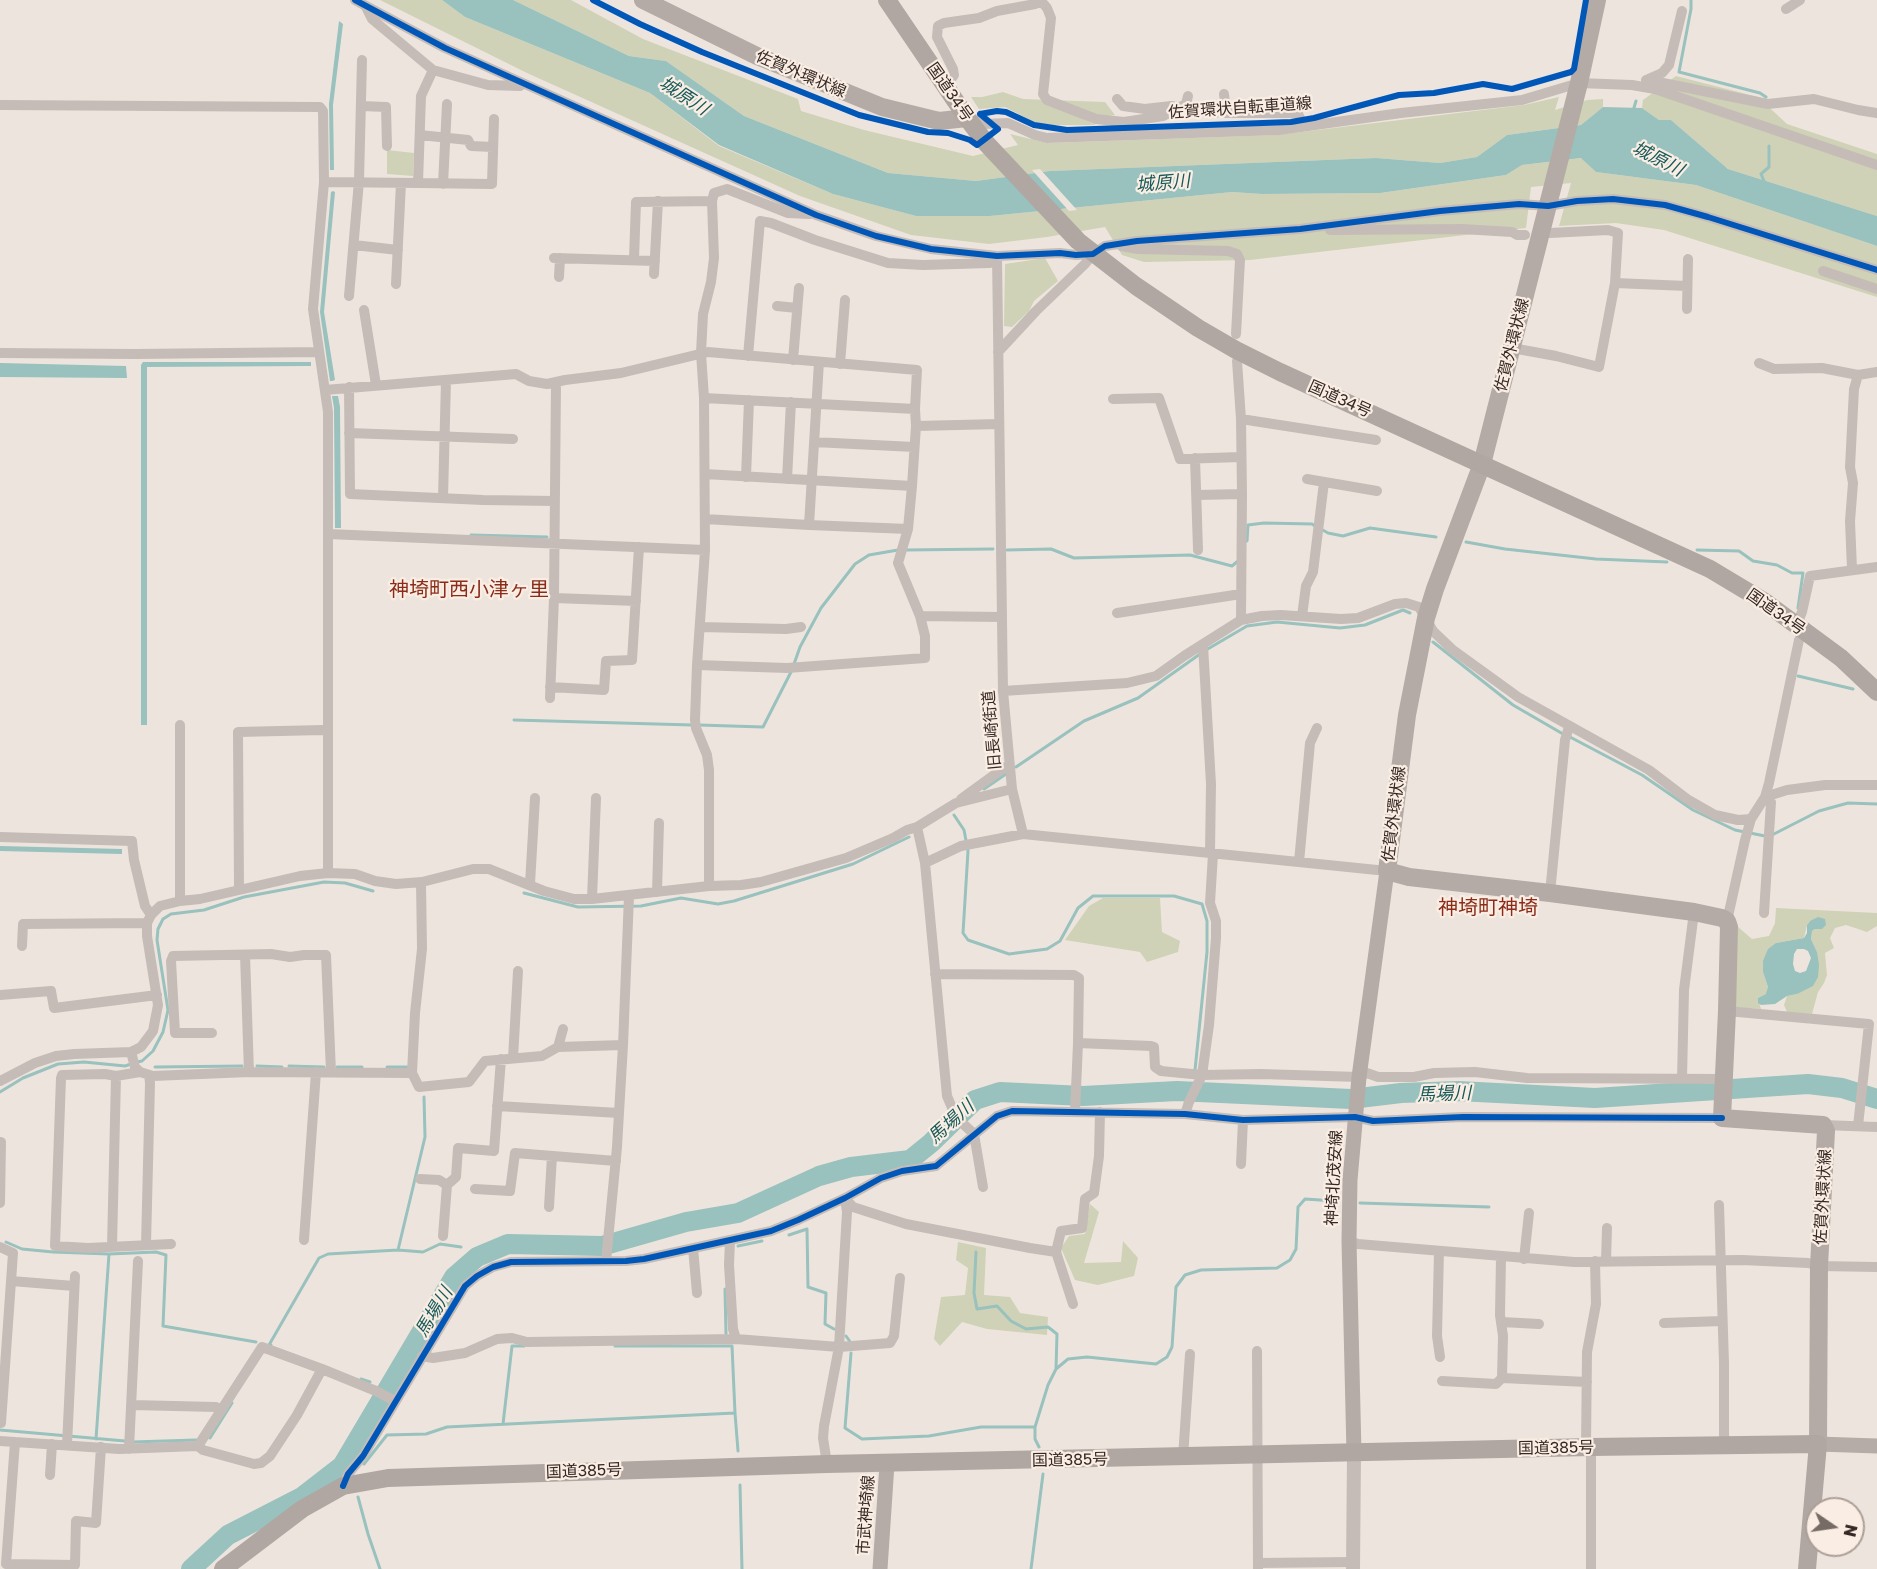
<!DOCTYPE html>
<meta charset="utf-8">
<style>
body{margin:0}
#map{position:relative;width:1877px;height:1569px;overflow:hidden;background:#ede5dd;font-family:"Golos Text",sans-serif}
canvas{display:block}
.north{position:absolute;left:1805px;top:1497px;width:60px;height:60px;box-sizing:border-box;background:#faeee4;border:2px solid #ac9f98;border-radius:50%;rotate:103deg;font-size:16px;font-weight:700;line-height:24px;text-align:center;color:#362925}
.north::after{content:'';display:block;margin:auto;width:21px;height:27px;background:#766b65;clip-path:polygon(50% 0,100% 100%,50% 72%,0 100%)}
</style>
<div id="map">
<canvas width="1877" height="1569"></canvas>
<div class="north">N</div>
</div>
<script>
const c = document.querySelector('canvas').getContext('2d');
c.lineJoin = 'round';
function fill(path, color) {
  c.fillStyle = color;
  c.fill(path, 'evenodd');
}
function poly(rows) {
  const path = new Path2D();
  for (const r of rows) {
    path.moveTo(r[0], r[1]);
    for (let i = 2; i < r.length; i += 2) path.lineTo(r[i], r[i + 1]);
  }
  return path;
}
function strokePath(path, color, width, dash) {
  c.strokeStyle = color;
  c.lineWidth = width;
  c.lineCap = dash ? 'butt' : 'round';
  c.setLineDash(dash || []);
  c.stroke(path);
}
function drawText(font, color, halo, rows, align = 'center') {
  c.font = font + ' "Golos Text","Noto Sans JP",sans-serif';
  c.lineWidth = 4.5;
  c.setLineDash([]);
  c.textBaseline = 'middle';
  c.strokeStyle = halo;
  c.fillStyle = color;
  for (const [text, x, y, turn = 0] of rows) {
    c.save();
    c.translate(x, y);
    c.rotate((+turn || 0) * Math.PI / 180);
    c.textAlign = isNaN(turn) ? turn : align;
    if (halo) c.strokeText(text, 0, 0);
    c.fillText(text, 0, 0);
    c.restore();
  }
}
const green = poly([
 [380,0,442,0,465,17,650,93,719,146,833,194,916,216,990,216,1232,192,1262,194,1380,193,1506,175,1522,165,1582,158,1596,172,1696,185,1877,246,1877,297,1664,230,1616,223,1559,226,1571,183,1531,187,1526,228,1250,260,1144,262,1122,255,1105,227,1047,237,989,244,911,235,800,196,527,73],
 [513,0,571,0,643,39,798,99,801,111,864,130,973,156,1018,145,1010,134,1048,143,1276,135,1524,105,1559,97,1555,110,1587,100,1603,99,1603,107,1581,125,1507,135,1477,157,1440,163,1376,158,1050,171,976,181,888,173,744,116,666,61,629,56],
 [1676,76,1758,97,1787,124,1877,154,1877,216,1728,169,1671,120,1659,120,1642,108,1643,100],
 [1003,92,1023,99,1105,102,1115,115,1083,119,1096,125,1053,125,1036,123,1005,107,979,109,971,97,982,97],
 [387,150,414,153,413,176,387,174],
 [1045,258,1058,281,1034,301,1029,311,1012,327,1004,326,1005,264],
 [1103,898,1160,898,1162,932,1180,941,1178,952,1147,962,1140,952,1065,940,1089,906],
 [1776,908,1877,913,1877,926,1867,932,1846,925,1835,928,1830,938,1834,948,1825,953,1827,975,1824,983,1818,992,1812,1014,1787,1012,1784,1005,1787,996,1797,994,1817,952,1811,939,1812,931,1815,929,1810,921,1807,925,1804,938,1776,943,1763,972,1768,987,1767,994,1758,998,1761,1009,1739,1008,1732,1005,1737,926,1752,939,1769,936,1775,923],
 [1090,1204,1099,1212,1084,1263,1121,1262,1123,1241,1138,1258,1134,1276,1098,1285,1075,1280,1061,1248,1069,1236,1085,1234],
 [958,1242,986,1248,984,1295,1010,1297,1020,1313,1048,1317,1047,1335,987,1329,962,1322,940,1346,934,1339,941,1297,965,1295,968,1268,956,1260]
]);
const water = poly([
 [442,0,513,0,629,56,666,61,744,116,888,173,976,181,1050,171,1376,158,1440,163,1477,157,1507,135,1581,125,1603,107,1642,108,1659,120,1671,120,1728,169,1877,216,1877,246,1696,185,1596,172,1581,158,1522,165,1506,175,1380,193,1262,194,1232,192,990,216,916,216,833,194,719,145,650,93,465,17],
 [339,21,343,24,333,105,334,170,330,170,329,104],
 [333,191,335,192,324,312,335,380,332,381,330,381,320,312,331,192],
 [143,362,311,362,311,366,147,367,147,725,141,725,141,365],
 [0,363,126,366,127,378,0,377],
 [332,396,338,396,340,407,341,528,335,528,334,408],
 [0,846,122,849,122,854,0,851],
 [1818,917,1825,919,1826,925,1822,929,1815,929,1812,931,1811,939,1817,952,1819,965,1818,977,1813,986,1797,994,1787,996,1775,1004,1761,1005,1758,1003,1758,998,1766,994,1768,987,1763,972,1763,961,1768,949,1776,943,1804,938,1807,933,1807,925,1810,921],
 [1797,949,1804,949,1808,951,1811,958,1806,971,1800,973,1795,971,1793,964,1794,954]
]);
const pier = poly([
 [1040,169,1077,210,1069,211,1032,170]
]);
const stream = poly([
 [1691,0,1691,9,1679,72,1760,93,1766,97],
 [1633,111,1636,101],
 [1764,181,1761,174,1769,167,1769,146],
 [1321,529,1328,533,1343,536,1370,528,1436,537],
 [471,535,547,537],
 [1247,541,1248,525,1264,523,1312,524,1315,526],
 [1466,542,1505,549,1596,559,1667,562],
 [905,550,993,549],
 [1007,550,1051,549,1074,558,1190,555,1232,566,1238,561],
 [1697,550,1739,551,1753,561,1777,565,1792,573,1803,573,1798,608],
 [1433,642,1513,705,1563,734],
 [1206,650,1247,626,1277,622,1340,628,1365,625,1403,610,1410,613],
 [794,664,800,647,821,608,855,564,869,555,898,550],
 [1798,676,1853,689],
 [514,720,692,725],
 [699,725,763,727,792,670],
 [1570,737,1642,775,1693,810,1735,830,1765,836],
 [1016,767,1084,721,1138,698,1200,654],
 [984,789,1006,774],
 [954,815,964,830,968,851,963,933,968,940,1009,954,1047,949,1060,941,1078,908,1093,896,1174,896,1202,904,1207,921,1207,952,1195,1070],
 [1772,835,1819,811,1848,803,1877,804],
 [524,893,578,907,641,906,681,898,718,904,734,901,853,864,909,837],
 [137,1062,142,1061,153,1051,163,1032,168,1010,157,940,158,929,163,919,171,914,204,910,244,897,324,882,345,883,373,891],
 [257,1066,282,1067],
 [289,1066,324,1067],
 [155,1067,242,1066],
 [337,1067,362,1067],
 [387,1067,407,1067],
 [0,1092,23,1078,58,1064,84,1062,125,1066,131,1064],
 [1360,1203,1489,1207],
 [789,1235,807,1229,808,1287,826,1293,825,1324,834,1329],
 [6,1242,22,1249,53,1252,109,1254,96,1439],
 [738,1246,762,1241],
 [398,1250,425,1137,424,1097],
 [976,1252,974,1293,977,1309,997,1306,1011,1321,1026,1329,1048,1327,1057,1334,1056,1369],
 [109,1254,156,1252,166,1255,163,1326,256,1342],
 [725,1289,726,1334],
 [846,1336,851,1343],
 [271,1345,269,1345,319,1258,328,1254,398,1250,423,1252,440,1244,461,1247],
 [851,1353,845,1428,862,1439,929,1436,981,1427,1035,1427],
 [361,1379,370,1382],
 [735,1413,738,1451],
 [503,1424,512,1346,524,1346],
 [0,1430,125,1441],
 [210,1438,232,1403],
 [132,1442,196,1440],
 [1039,1447,1035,1439,1035,1427,1048,1385,1056,1369,1068,1359,1087,1357,1156,1364,1167,1357,1172,1347,1176,1287,1185,1275,1201,1270,1277,1268,1290,1260,1296,1249,1298,1207,1305,1199,1335,1201],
 [364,1464,387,1435,426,1434,447,1427,735,1413,732,1346,615,1346],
 [740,1485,742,1569],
 [358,1497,368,1534,380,1569],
 [1031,1569,1043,1474]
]);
const river = poly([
 [191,1569,228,1535,302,1497,342,1466,454,1277,477,1257,508,1244,602,1246,686,1222,738,1213,819,1176,851,1167,910,1160,931,1143,975,1100,1000,1092,1083,1096,1177,1091,1351,1099,1401,1093,1458,1091,1595,1098,1808,1084,1842,1088,1877,1099]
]);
const minor = poly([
 [355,0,445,48,816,215,876,236,931,249,997,256,1060,253,1076,255,1093,254,1105,246,1137,241,1300,229,1440,211,1519,204,1548,206,1577,201,1613,199,1665,205,1708,217,1877,270],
 [1041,1,1047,8,1051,18,1043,94,1047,100,1096,119,1124,122,1124,134],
 [366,7,372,19,433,70,488,85,520,86],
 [1786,9,1800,0],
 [1646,80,1662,73,1669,65,1682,11],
 [1648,80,1768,104,1814,99,1858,110,1877,113],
 [946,86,954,75,953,69,937,37,938,26,944,23,979,18,997,11,1035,4,1041,0],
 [1224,94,1226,113,1294,113,1298,114,1304,126],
 [1117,99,1123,106,1145,109,1171,106,1198,111,1226,113],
 [0,105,320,107,323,111,324,182,313,309,328,412,328,873],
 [361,106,386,107,387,146],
 [969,118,984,124,1008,123,1035,135,1047,138,1279,130,1401,113,1522,100,1579,83,1632,85,1655,89,1877,165],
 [1124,122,1163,116,1186,104,1188,96],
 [420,135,468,140,471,146,493,147],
 [324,182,418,183,421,96,433,70],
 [418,183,492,184,494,119],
 [443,184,447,104],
 [1330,230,1462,229,1512,232,1517,235,1525,235],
 [354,245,398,250],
 [1121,246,1138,249,1228,251,1237,254,1240,260,1236,334],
 [997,256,1003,691,1012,789,1023,834,1387,871],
 [554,258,655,261],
 [634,259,636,202,712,201],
 [1823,271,1877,289],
 [654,274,658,201],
 [559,277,560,258],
 [1615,283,1687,286],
 [396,284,401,183],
 [349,296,359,181,362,60],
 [777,306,797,308],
 [1687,309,1688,259],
 [364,310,376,385],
 [1512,348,1556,356,1599,367,1615,283,1618,233,1608,230,1550,233],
 [998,352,1036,311,1085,264,1093,254],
 [0,353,134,354,319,352],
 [748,356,760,221,771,223,815,240,888,263,923,265,990,263,997,256],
 [793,360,799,288],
 [1237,361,1241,419,1242,494,1241,620],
 [1759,363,1774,369,1822,368,1858,375],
 [840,364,845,300],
 [349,387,350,494,483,500,555,501],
 [325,390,516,374,529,381,547,384,565,380,621,373,708,352,917,370,915,409,916,426,912,486,908,529,898,563,920,616,925,636,925,658,787,668,697,665],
 [704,398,915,409],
 [1113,399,1159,398,1180,459,1241,457],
 [1241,419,1376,440],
 [916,426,999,424],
 [349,433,513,439],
 [814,442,914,447],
 [1195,458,1198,550],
 [705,474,912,486],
 [746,477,749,400],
 [787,479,791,402],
 [1307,479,1377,491],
 [1197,495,1242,494],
 [443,498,446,380],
 [705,519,809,525,819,362],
 [809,525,908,529],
 [328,534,705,550],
 [1852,569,1850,521,1853,483,1850,467,1854,389,1858,375,1877,372],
 [554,598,636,601],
 [1117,613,1241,594],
 [920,616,1002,617],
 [1302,616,1306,586,1313,572,1324,482],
 [700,627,786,629,801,627],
 [1203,645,1211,784,1210,853],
 [550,687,604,690,606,661,632,660,639,547],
 [1003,691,1127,683,1156,676,1184,656,1241,620,1262,616,1281,615,1341,619,1358,618,1395,604,1406,603,1419,607,1433,631,1453,650,1518,697,1649,770,1687,799,1715,815,1738,820,1751,819,1745,840,1727,921],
 [550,698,554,598,556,382],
 [180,725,180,901],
 [1765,797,1787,790,1825,785,1877,785],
 [961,799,1005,767,1010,767],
 [1751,819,1765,797,1769,783,1799,640,1805,632,1799,619,1802,612,1810,576,1877,567],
 [917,827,925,863,947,1096,953,1110,960,1121,974,1134,983,1187],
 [0,837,132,841,134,860,145,906,151,915],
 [1299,862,1310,743,1317,728],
 [925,863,961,846,1023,834],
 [421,882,422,949,415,1013,412,1073,419,1087,469,1082,485,1061,542,1056,558,1047,623,1045,629,896],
 [530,884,535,798],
 [709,886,709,770,707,755,696,728,695,720,697,665,705,550,704,398,701,353,703,314,711,282,714,258,712,201,714,193,727,189,788,213,810,214],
 [239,889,238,732,323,730],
 [657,892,659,823],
 [1550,893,1565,740,1569,727],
 [592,899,596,798],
 [1764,913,1771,802,1765,797],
 [22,946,23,924,147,923],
 [245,955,249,1072],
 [935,974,1074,975,1079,978,1078,1043],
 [0,995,51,991,54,1008,157,995],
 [1727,1011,1869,1024,1858,1126],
 [212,1033,175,1033,171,961,173,956,271,954,290,957,304,955,326,955,331,1072],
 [558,1047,563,1029],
 [131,1052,135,1067,140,1072,153,1076,249,1072,412,1073],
 [513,1058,518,971],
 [140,1072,116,1076,105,1074,62,1075,61,1078,55,1246,88,1248,171,1244],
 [1682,1079,1684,990,1694,912],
 [0,1081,35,1063,56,1056,74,1054,131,1052,141,1047,153,1031,158,1005,147,936,147,923,151,915,160,906,180,901,200,899,300,876,328,873,355,874,375,881,396,884,422,882,473,869,489,869,544,891,574,899,592,899,709,886,741,885,761,882,846,858,893,838,907,830,917,827,956,803,1012,789],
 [497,1106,619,1113],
 [1075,1112,1078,1043,1151,1046,1154,1047,1155,1067,1161,1071,1202,1075,1261,1074,1359,1077,1367,1073,1378,1077,1414,1077,1434,1073,1475,1072,1527,1078,1723,1079],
 [1185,1114,1189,1102,1202,1075,1209,1025,1216,938,1216,921,1210,903,1213,854],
 [1823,1125,1877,1127],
 [1241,1164,1243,1120],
 [420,1179,439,1180,447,1185],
 [475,1189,510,1191,515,1153,616,1161],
 [845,1198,853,1207,906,1224,1030,1248,1056,1252,1073,1304],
 [0,1203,1,1142],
 [1719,1205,1724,1363,1724,1445],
 [549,1207,552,1156],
 [443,1236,447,1185,456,1177,458,1148,494,1151,501,1059],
 [304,1240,316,1072],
 [730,1240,729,1265,733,1329,736,1339],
 [1349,1241,1358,1244,1574,1262,1742,1260,1808,1263,1819,1266,1877,1267],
 [146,1245,150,1083,149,1075],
 [0,1247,13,1253,1,1423,0,1423],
 [112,1247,116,1076],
 [693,1248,697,1293],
 [1439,1251,1437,1336,1440,1357],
 [1056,1252,1061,1231,1082,1228,1085,1199,1094,1193,1099,1156,1100,1112],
 [1501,1257,1500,1315,1503,1336,1502,1378],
 [1524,1259,1529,1213],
 [606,1261,617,1147,623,1045],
 [1606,1261,1607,1228],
 [11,1281,74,1286],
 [1502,1322,1539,1324],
 [1664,1323,1722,1321],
 [1257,1351,1258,1569],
 [422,1356,433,1358,465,1353,497,1339,512,1338,527,1342,736,1339,839,1347,890,1343,894,1336,900,1278],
 [1442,1381,1496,1384,1502,1378,1587,1382],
 [132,1405,216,1407,222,1410],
 [0,1441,119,1449,198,1446,203,1450,254,1464,261,1463,270,1456,297,1415,322,1369],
 [15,1442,6,1564,75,1565,76,1521,96,1523,101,1447],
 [67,1445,75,1276],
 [198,1446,262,1347,322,1369,376,1391,395,1401],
 [1586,1447,1587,1352,1596,1304,1595,1261],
 [129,1449,138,1261],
 [1183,1457,1190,1354],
 [827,1464,823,1438,824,1426,839,1347,847,1212,845,1198],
 [50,1475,52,1444],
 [343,1486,348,1474,363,1456,465,1286,477,1276,493,1267,511,1262,626,1261,644,1259,771,1231,798,1220,845,1198,881,1178,902,1171,936,1166,997,1116,1012,1111,1185,1114,1243,1120,1355,1117,1373,1121,1463,1117,1722,1118],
 [1258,1563,1353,1562],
 [1591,1569,1591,1447]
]);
const tertiary = poly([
 [1353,1569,1354,1453]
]);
const secondary = poly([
 [1818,1444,1877,1446],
 [1354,1453,1349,1241,1350,1180,1359,1077,1387,871],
 [880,1569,887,1464]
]);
const primary = poly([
 [643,0,757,56,882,107,939,121,967,118],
 [1597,0,1579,83,1482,464,1435,589,1426,618,1407,715,1387,871,1409,877,1550,893,1694,912,1722,918,1727,921,1729,927,1727,1011,1722,1118,1823,1125,1826,1131,1819,1266,1818,1444]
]);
const trunk = poly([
 [887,0,967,118,986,143,1078,241,1136,286,1198,328,1236,350,1280,372,1710,569,1765,602,1841,658,1877,692],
 [223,1569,302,1509,343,1486,388,1478,827,1464,1591,1447,1818,1444,1807,1569]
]);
const cycleway = poly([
 [355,0,445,48,816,215,876,236,931,249,997,256,1060,253,1076,255,1093,254,1105,246,1137,241,1300,229,1440,211,1519,204,1548,206,1577,201,1613,199,1665,205,1708,217,1877,270],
 [593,0,640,24,702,52,859,115,928,132,948,133,970,140,977,145,998,129,980,114],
 [980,114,997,111,1006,112,1034,125,1067,130,1291,122,1314,118,1399,95,1434,93,1483,84,1512,89,1571,72,1574,69,1586,0],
 [343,1486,348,1474,363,1456,465,1286,477,1276,493,1267,511,1262,626,1261,644,1259,771,1231,798,1220,845,1198,881,1178,902,1171,936,1166,997,1116,1012,1111,1185,1114,1243,1120,1355,1117,1373,1121,1463,1117,1722,1118]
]);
const streetNames = [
 ["佐賀外環状線",801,74,23],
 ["国道34号",950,92,55],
 ["佐賀環状自転車道線",1240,108,-4],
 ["佐賀外環状線",1512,345,-76],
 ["国道34号",1340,399,24],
 ["国道34号",1776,612,35],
 ["旧長崎街道",992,730,-95],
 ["佐賀外環状線",1394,814,-83],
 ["神埼北茂安線",1334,1178,-87],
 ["佐賀外環状線",1823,1197,-87],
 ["国道385号",1556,1448,-1],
 ["国道385号",1070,1460,-1],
 ["国道385号",584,1471,-2],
 ["市武神埼線",866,1515,-86]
];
const waterNames = [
 ["城原川",684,96,33],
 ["城原川",1658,159,27],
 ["城原川",1163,183,-5],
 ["馬場川",1444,1094,-2],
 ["馬場川",951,1122,-42],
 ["馬場川",434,1312,-59]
];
const quarterNames = [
 ["神埼町西小津ヶ里",469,590],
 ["神埼町神埼",1488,908]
];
fill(green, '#cfd2b6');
fill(water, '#99c1bd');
fill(pier, '#ede5dd');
strokePath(stream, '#99c1bd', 3);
strokePath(river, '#99c1bd', 20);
strokePath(minor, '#c5bcb7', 10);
strokePath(tertiary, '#c5bcb7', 14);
strokePath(secondary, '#b6aca7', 15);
strokePath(primary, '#b4aba6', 18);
strokePath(trunk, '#b0a7a2', 18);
strokePath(cycleway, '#0057b8', 6);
drawText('16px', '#362925', '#faeee4', streetNames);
drawText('italic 18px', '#185a59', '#faeee4', waterNames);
drawText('20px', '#8a2c19', '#faeee4', quarterNames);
</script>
